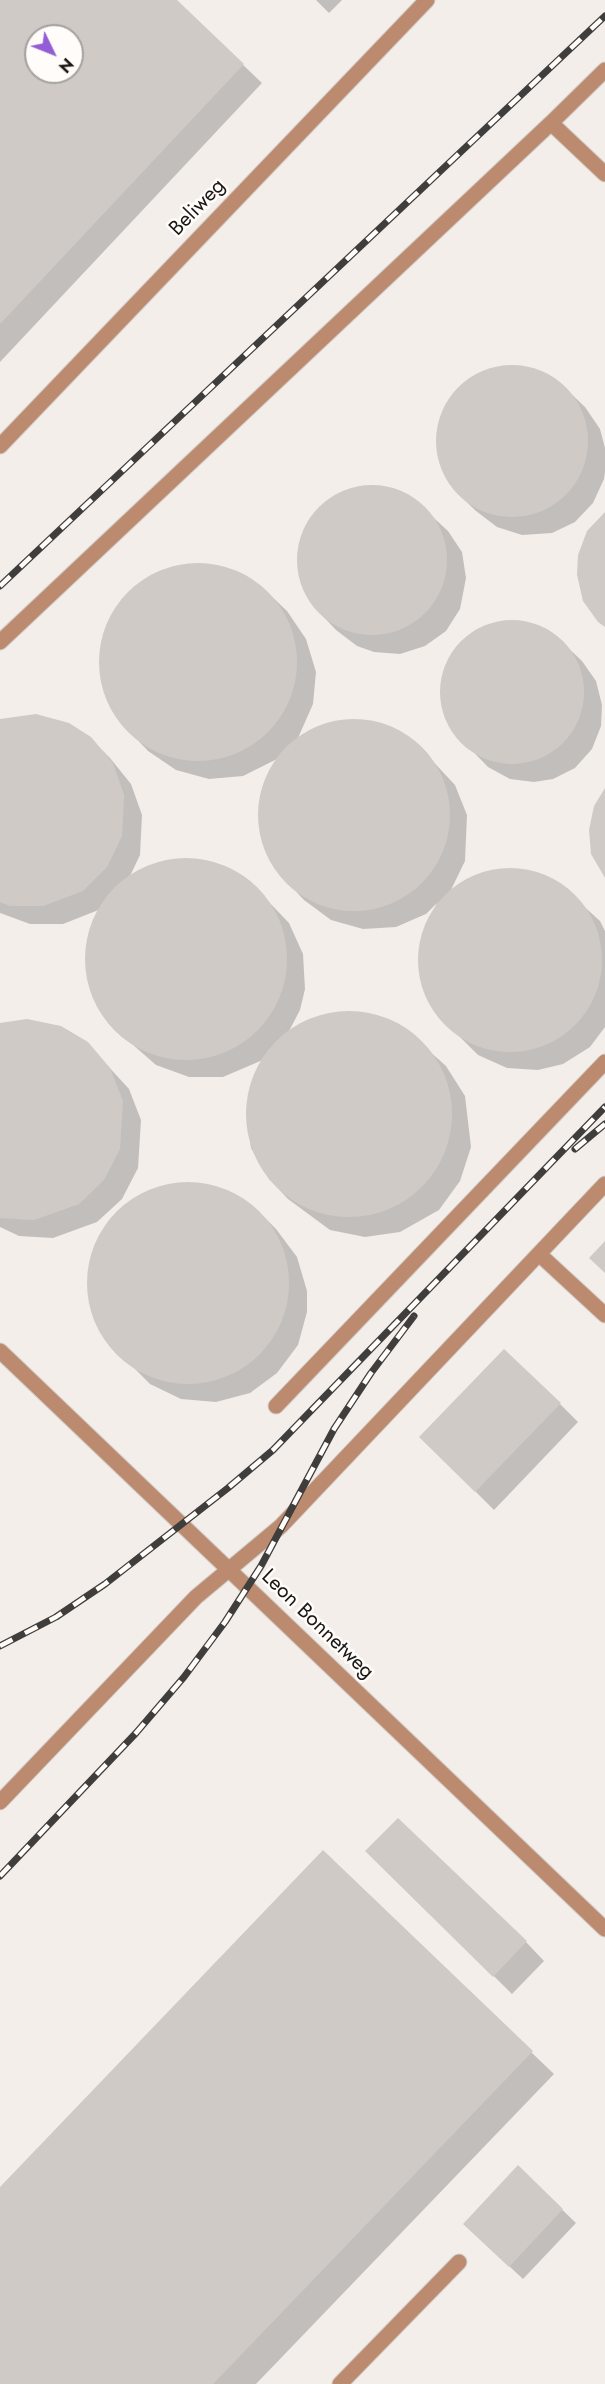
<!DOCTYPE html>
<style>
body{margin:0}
#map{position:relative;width:605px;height:2384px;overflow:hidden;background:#f3eeea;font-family:Jost,sans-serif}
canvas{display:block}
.north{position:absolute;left:24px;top:24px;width:60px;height:60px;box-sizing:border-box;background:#fffcf9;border:2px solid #a3a19f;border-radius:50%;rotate:133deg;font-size:16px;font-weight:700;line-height:24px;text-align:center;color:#1a1817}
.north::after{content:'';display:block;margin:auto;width:21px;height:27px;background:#955dd5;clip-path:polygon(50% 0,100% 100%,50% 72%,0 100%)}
</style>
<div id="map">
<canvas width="605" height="2384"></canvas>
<div class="north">N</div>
</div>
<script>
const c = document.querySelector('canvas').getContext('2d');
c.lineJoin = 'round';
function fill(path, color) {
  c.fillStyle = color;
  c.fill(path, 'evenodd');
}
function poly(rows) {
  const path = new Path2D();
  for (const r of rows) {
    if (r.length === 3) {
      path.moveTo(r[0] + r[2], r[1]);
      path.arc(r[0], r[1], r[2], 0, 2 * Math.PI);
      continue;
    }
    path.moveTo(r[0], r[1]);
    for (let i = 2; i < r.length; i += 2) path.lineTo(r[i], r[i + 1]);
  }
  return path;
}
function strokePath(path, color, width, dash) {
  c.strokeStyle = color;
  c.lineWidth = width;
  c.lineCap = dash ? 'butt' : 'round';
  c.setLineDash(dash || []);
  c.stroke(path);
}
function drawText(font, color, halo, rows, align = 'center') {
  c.font = font + ' Jost,sans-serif';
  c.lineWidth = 5;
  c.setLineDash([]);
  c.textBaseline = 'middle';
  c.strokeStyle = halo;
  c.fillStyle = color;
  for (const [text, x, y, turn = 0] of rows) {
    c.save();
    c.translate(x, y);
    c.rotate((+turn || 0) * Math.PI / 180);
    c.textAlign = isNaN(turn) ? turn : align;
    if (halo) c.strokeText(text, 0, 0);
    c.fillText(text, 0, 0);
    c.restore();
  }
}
const shadow = poly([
 [0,0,175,0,262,83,0,362],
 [36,36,72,36,72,72,36,72],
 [316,0,342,0,329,13],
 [505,366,531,368,544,373,565,388,585,407,600,429,605,448,605,472,604,479,593,503,575,522,552,533,522,535,497,527,476,511,456,492,443,470,437,436,443,410,458,388,480,373],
 [367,486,393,488,409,495,448,531,462,552,466,578,460,609,446,631,425,646,400,654,374,652,357,646,336,630,317,610,303,588,298,563,305,528,320,507,342,492],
 [208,564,241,573,267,592,287,611,306,639,316,672,313,704,298,738,332,723,365,721,397,730,413,740,455,785,467,815,465,861,450,892,476,875,507,869,538,873,556,881,600,921,605,931,605,1027,590,1047,563,1064,538,1070,507,1068,478,1055,436,1013,427,997,419,967,422,935,437,903,426,914,396,927,363,929,331,920,304,900,285,880,272,863,261,831,261,799,272,768,281,757,243,776,209,779,176,770,148,751,129,731,107,698,100,665,105,631,121,601,143,581,174,566],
 [512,621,542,628,562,642,582,661,596,681,602,705,601,726,592,749,575,768,553,779,534,782,510,779,488,767,452,730,443,707,443,680,451,657,467,638,488,626],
 [0,721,91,739,110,758,131,784,142,815,140,855,130,876,161,862,196,859,229,868,246,878,289,923,303,954,305,989,300,1010,288,1033,308,1020,343,1012,379,1016,399,1024,446,1066,465,1096,471,1147,460,1181,439,1210,400,1232,365,1237,330,1230,288,1199,269,1179,251,1148,246,1113,253,1078,265,1059,223,1077,189,1077,156,1065,109,1024,92,994,86,960,92,925,101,909,63,924,30,924,0,913],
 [0,1024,87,1043,129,1089,141,1120,138,1168,122,1199,97,1222,53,1238,19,1236,0,1227],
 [203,1184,228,1191,257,1210,276,1229,297,1257,307,1291,307,1312,298,1345,277,1373,250,1393,216,1402,181,1399,150,1384,128,1362,108,1343,93,1312,89,1277,96,1243,110,1221,136,1198,168,1185],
 [560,1404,578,1422,494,1510,421,1437],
 [367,1851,526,1942,544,1961,512,1994],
 [323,1853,554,2074,256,2384,0,2384,0,2189],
 [518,2167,576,2223,523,2279,478,2237]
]);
const building = poly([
 [0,0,177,0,244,64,0,324],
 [36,36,72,36,72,72,36,72],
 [512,441,76],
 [372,560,75],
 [605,512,605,627,598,622,583,601,577,575,578,555,587,531],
 [198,662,99],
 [512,692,72],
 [36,714,69,723,91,737,113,763,124,795,122,836,107,867,83,891,43,906,10,906,0,902,0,719],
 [354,815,96],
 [605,788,605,878,591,854,589,830,594,806],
 [186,959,101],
 [510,960,92],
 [349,1114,103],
 [27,1019,61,1026,88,1042,110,1068,123,1101,120,1149,104,1180,79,1204,34,1220,0,1218,0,1023],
 [188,1283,101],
 [605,1241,605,1273,589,1258],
 [504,1349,561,1403,475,1492,419,1437],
 [398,1818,527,1941,493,1977,365,1851],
 [323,1850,533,2051,213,2384,0,2384,0,2187],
 [518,2165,563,2209,509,2267,463,2224]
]);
const service = poly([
 [551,123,605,70],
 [0,642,551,123,605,174],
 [539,1254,605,1315],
 [276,1406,605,1062],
 [0,1802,196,1597,281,1526,605,1184],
 [340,2384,459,2262]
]);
const minor = poly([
 [0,446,427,0],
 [0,1351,605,1929]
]);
const rail = poly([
 [0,586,605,16],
 [575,1149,605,1124],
 [0,1646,56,1617,105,1584,228,1488,273,1450,605,1107],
 [0,1876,136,1733,184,1677,225,1622,261,1566,334,1429,371,1373,414,1316]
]);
const streetNames = [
 ["Beliweg",198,208,-46],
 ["Leon Bonnetweg",317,1625,44]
];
fill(shadow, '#0003');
fill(building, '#cfcac6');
strokePath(service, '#d0ccc8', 17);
strokePath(minor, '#d0ccc8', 17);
strokePath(service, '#bc8b6f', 15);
strokePath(minor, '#bc8b6f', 15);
strokePath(rail, '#403e3c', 7);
strokePath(rail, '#fffcf9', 4.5, [14]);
drawText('21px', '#1a1817', '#fffcf9', streetNames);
</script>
